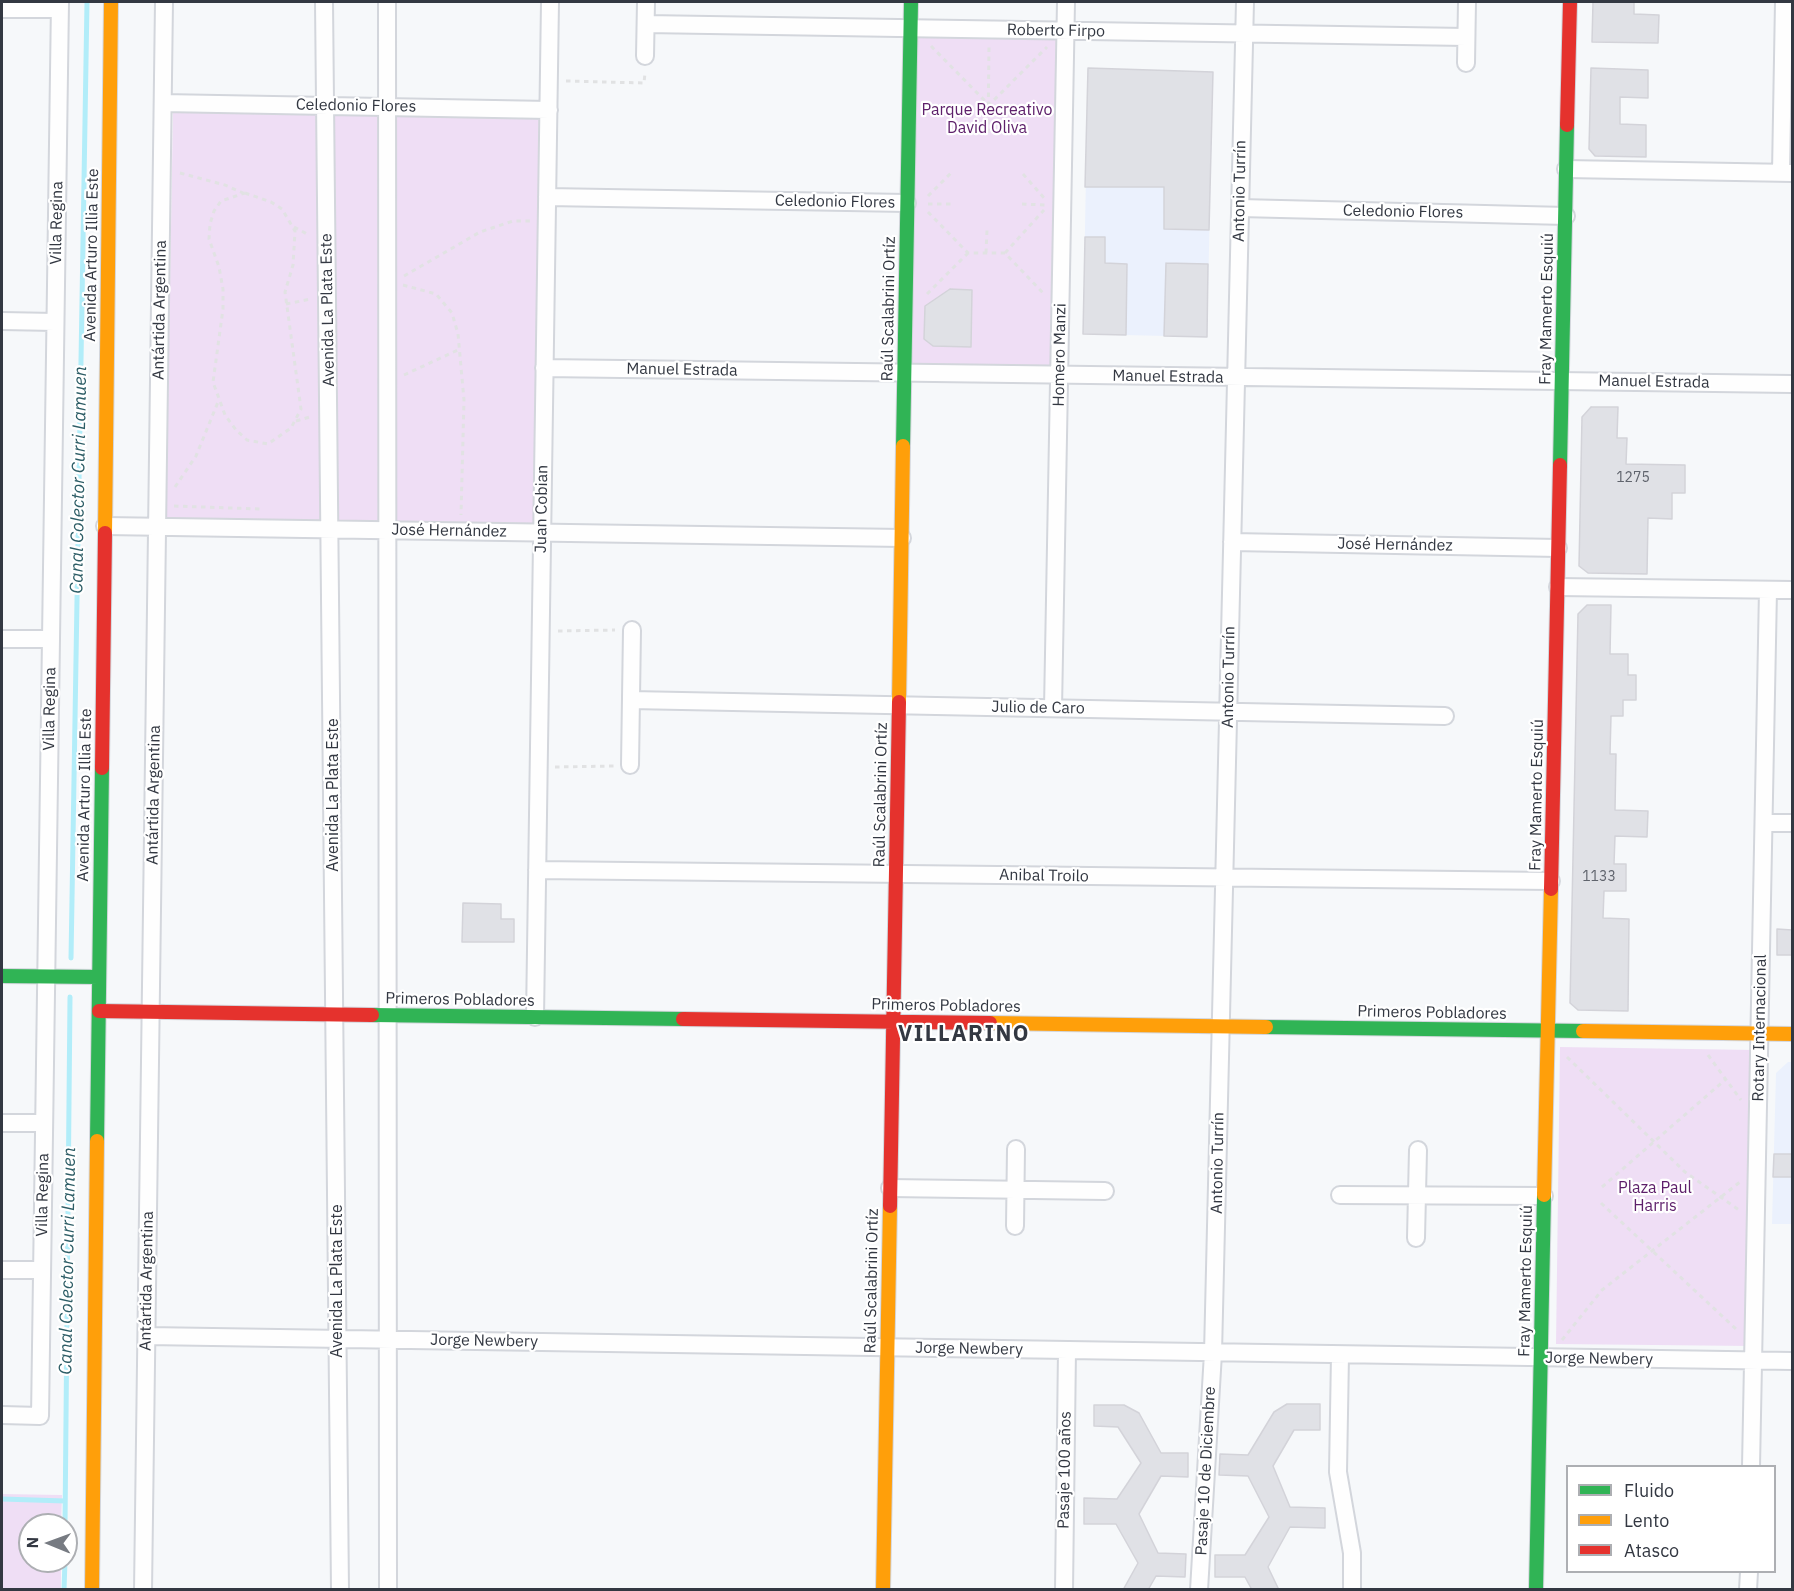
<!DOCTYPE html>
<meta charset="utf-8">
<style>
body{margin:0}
#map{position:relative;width:1794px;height:1591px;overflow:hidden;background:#f6f8fa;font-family:"IBM Plex Sans",sans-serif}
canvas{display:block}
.frame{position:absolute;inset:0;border:3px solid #333842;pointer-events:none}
.legend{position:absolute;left:1566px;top:1465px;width:210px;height:108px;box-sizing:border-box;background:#fff;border:2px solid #adafb3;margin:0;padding:8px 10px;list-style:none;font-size:18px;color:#333842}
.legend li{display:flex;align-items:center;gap:12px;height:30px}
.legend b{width:30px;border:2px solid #adafb3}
.north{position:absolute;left:18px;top:1513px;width:60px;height:60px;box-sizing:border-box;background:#fff;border:2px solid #adafb3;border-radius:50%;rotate:271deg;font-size:16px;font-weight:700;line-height:24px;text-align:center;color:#333842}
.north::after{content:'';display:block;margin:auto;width:21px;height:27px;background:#777b82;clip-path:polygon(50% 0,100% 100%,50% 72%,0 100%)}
</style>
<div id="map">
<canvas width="1794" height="1591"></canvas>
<div class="frame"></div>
<ul class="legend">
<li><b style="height:8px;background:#30b455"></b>Fluido</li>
<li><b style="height:8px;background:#ff9f0a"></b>Lento</li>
<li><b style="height:8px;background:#e5322d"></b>Atasco</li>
</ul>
<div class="north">N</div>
</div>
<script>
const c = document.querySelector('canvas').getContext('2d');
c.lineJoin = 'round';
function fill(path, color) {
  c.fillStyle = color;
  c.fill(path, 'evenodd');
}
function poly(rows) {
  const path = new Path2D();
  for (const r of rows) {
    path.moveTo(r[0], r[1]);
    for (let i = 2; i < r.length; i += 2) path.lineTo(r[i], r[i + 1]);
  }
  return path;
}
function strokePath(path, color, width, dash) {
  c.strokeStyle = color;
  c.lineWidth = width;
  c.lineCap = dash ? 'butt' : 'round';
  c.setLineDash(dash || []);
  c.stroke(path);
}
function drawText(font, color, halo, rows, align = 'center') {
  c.font = font + ' "IBM Plex Sans",sans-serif';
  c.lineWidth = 4.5;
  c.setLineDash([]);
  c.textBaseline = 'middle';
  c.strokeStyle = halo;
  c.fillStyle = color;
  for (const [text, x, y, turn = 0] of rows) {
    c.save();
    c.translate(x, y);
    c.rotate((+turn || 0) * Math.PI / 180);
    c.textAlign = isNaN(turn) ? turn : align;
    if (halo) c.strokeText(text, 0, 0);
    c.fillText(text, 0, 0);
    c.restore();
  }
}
const built = poly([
 [1088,69,1213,72,1207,337,1083,334],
 [1788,1062,1792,1062,1792,1224,1772,1224,1776,1073]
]);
const green = poly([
 [1792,13,1792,164,1790,164],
 [911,29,1066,31,1059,375,905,373],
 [173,111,540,117,533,526,166,519],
 [1560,1047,1755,1050,1751,1346,1556,1344],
 [2,1494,62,1495,61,1525,30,1525,30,1561,61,1561,61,1589,2,1589]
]);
const stream = poly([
 [71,958,87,2],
 [2,1499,65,1501],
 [65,1525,70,997],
 [64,1590,65,1561]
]);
const building = poly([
 [1593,2,1634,2,1634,14,1659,15,1658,43,1592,42,1593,2],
 [1088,68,1213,72,1209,230,1164,229,1164,187,1085,187,1088,68],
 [1591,68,1648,70,1648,98,1620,97,1620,124,1646,125,1646,157,1595,156,1589,149,1591,68],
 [1085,237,1105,237,1105,263,1127,264,1126,335,1083,334,1085,237],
 [1166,263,1208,264,1207,337,1164,336,1166,263],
 [950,289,972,290,971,347,933,346,924,339,925,306,950,289],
 [1591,407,1618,407,1617,438,1627,438,1626,464,1685,465,1685,493,1672,493,1672,519,1648,518,1647,574,1588,573,1579,566,1582,417,1591,407],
 [1587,605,1611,605,1610,654,1628,654,1628,675,1636,675,1636,700,1623,700,1623,716,1611,716,1610,754,1616,754,1615,810,1648,811,1647,837,1615,836,1614,864,1626,864,1626,891,1604,891,1603,918,1629,919,1628,1011,1578,1010,1570,1003,1578,614,1587,605],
 [463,903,501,904,501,919,514,919,514,942,462,942,463,903],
 [1777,929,1792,930,1792,955,1777,955,1777,929],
 [1774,1154,1792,1154,1792,1177,1773,1177,1774,1154],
 [1287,1404,1320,1404,1320,1430,1294,1430,1273,1466,1290,1507,1325,1508,1325,1528,1290,1527,1268,1567,1279,1590,1252,1590,1245,1577,1215,1577,1215,1555,1245,1555,1269,1517,1248,1476,1219,1475,1220,1454,1248,1455,1274,1412,1287,1404],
 [1094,1405,1124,1405,1139,1413,1161,1453,1188,1453,1188,1477,1161,1476,1139,1514,1158,1553,1186,1554,1185,1577,1156,1576,1148,1590,1123,1590,1138,1563,1116,1524,1084,1524,1084,1498,1117,1499,1141,1463,1118,1427,1094,1426,1094,1405]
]);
const path = poly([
 [931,46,989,105,1047,47],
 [566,81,644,83,645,73],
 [988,133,989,45],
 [180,173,225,185,243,193],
 [1023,174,1045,199],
 [245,193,271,202,282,209,295,231,293,265,285,292,301,409,291,428,268,444,247,440,236,430,225,415,213,382,223,309,223,289,219,267,209,239,210,224,214,211,221,201,245,193],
 [928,196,952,172],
 [928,204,952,204],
 [1022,204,1045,205],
 [928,212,968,253,1005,253,1043,293],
 [294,227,309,235],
 [986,253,987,230],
 [1005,253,1044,210],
 [404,276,480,232,513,221,530,221],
 [403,285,436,294,452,313,458,334,464,400,461,515],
 [927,294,968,253],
 [286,304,311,299],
 [404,375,460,349],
 [296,421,313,416],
 [175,487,196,456,218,402],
 [174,506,260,509],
 [558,631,615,630],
 [555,767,615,766],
 [1708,1055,1741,1100],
 [1567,1057,1685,1172,1739,1210],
 [1602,1187,1726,1079],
 [1601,1203,1736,1329],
 [1562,1340,1602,1290,1740,1182]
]);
const street = poly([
 [324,2,340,1590],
 [387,2,388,1590],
 [2,9,60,9],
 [646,24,1466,37],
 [645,56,646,2],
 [1466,63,1467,2],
 [163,103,549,110],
 [1566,169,1792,173],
 [1781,172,1784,2],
 [547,197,907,203],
 [1240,208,1566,216],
 [2,321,55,322],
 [544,368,1792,384],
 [105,526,902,538],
 [1232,542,1558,548],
 [1558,587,1792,590],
 [2,639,51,639],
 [631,700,1445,716],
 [1053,708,1066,2],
 [630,765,632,630],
 [1764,823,1792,823],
 [537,870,1551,881],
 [535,1017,550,2],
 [2,1123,44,1123],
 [890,1188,1105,1191],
 [1340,1195,1544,1196],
 [1015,1226,1016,1149],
 [1416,1238,1418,1150],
 [2,1270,42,1270],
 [147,1336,1792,1361],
 [1340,1355,1338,1472,1352,1553,1352,1590],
 [2,1415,40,1416,60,2],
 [1751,1466,1768,590],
 [143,1590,164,2],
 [1064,1590,1067,1350],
 [1199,1590,1213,1353,1245,2],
 [1748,1590,1749,1572]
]);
const fast = poly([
 [903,446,911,2],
 [1560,465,1567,125],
 [2,976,99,977],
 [372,1015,683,1019],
 [1266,1027,1583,1031],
 [97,1141,102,768],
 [1536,1590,1544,1195]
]);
const slow = poly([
 [105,533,111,2],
 [899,702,903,446],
 [990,1023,1266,1027],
 [1583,1031,1792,1034],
 [1544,1195,1551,889],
 [92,1590,97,1141],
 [883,1590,890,1206]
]);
const jam = poly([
 [1567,125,1570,2],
 [102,768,105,533],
 [1551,889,1560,465],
 [99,1011,372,1015],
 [683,1019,990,1023],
 [890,1206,899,702]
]);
const numberNames = [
 ["1275",1633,478],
 ["1133",1599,877]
];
const streetNames = [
 ["Roberto Firpo",1056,31,1],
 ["Celedonio Flores",356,106,1],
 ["Antonio Turrín",1240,191,-89],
 ["Celedonio Flores",835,202,1],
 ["Celedonio Flores",1403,212,1],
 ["Villa Regina",57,223,-89],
 ["Avenida Arturo Illia Este",92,255,-89],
 ["Raúl Scalabrini Ortíz",889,309,-89],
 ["Fray Mamerto Esquiú",1547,309,-89],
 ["Antártida Argentina",160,310,-89],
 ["Avenida La Plata Este",328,310,-91],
 ["Homero Manzi",1060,355,-89],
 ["Manuel Estrada",682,370,1],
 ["Manuel Estrada",1168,377,1],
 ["Manuel Estrada",1654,382,1],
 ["Juan Cobian",542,509,-89],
 ["José Hernández",449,531,1],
 ["José Hernández",1395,545,1],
 ["Antonio Turrín",1229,677,-89],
 ["Julio de Caro",1038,708,1],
 ["Villa Regina",50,709,-89],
 ["Avenida Arturo Illia Este",85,795,-89],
 ["Antártida Argentina",154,795,-89],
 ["Avenida La Plata Este",333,795,-90],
 ["Raúl Scalabrini Ortíz",881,795,-89],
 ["Fray Mamerto Esquiú",1537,795,-89],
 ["Anibal Troilo",1044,876,1],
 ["Primeros Pobladores",460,1000,1],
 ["Primeros Pobladores",946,1006,1],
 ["Primeros Pobladores",1432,1013,1],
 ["Rotary Internacional",1760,1028,-89],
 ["Antonio Turrín",1218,1163,-89],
 ["Villa Regina",43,1195,-89],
 ["Antártida Argentina",147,1281,-89],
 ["Avenida La Plata Este",337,1281,-90],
 ["Raúl Scalabrini Ortíz",872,1281,-89],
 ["Fray Mamerto Esquiú",1526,1281,-89],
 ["Jorge Newbery",484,1341,1],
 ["Jorge Newbery",969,1349,1],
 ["Jorge Newbery",1599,1359,1],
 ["Pasaje 100 años",1065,1470,-89],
 ["Pasaje 10 de Diciembre",1206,1471,-87]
];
const parkNames = [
 ["Parque Recreativo",987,110],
 ["David Oliva",987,128],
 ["Plaza Paul",1655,1188],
 ["Harris",1655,1206]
];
const waterNames = [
 ["Canal Colector Curri Lamuen",79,480,-89],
 ["Canal Colector Curri Lamuen",68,1261,-89]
];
const districtNames = [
 ["VILLARINO",964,1035]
];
fill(built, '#ebf1fd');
fill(green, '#efdef5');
strokePath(stream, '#b2edf9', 5);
fill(building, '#e0e1e6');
strokePath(building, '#d3d3d9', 1.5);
strokePath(street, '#d3d6dc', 20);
strokePath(fast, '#d3d6dc', 16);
strokePath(slow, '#d3d6dc', 16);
strokePath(jam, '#d3d6dc', 16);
strokePath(path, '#e1e2e3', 3, [4.5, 4.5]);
strokePath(street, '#fefefe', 16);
strokePath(fast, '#30b455', 14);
strokePath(slow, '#ff9f0a', 14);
strokePath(jam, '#e5322d', 14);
drawText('14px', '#60646d', null, numberNames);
drawText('16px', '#333842', '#fff', streetNames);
drawText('16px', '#5e206b', '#fff', parkNames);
drawText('italic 18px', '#2d5d66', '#fff', waterNames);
c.letterSpacing = '1.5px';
drawText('bold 22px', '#333842', '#fff', districtNames);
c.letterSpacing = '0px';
</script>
